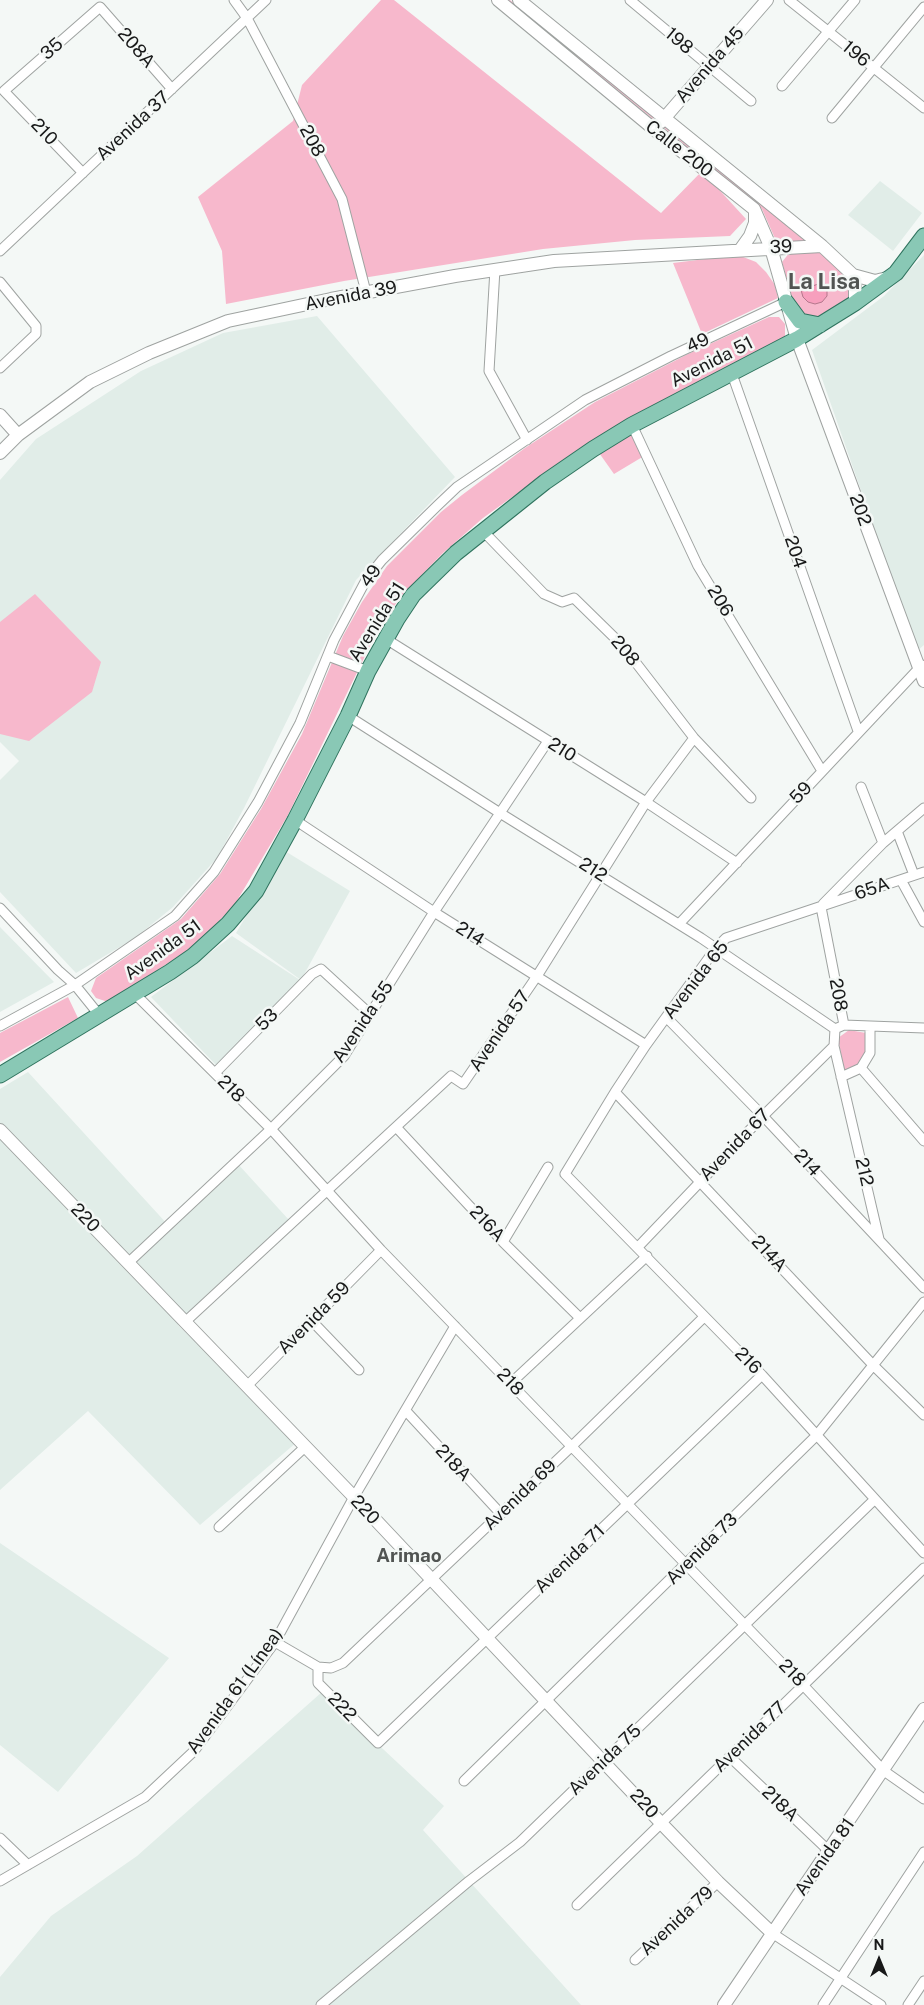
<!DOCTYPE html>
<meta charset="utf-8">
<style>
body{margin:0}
#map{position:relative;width:924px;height:2005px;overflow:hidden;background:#f4f8f6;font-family:"Public Sans",sans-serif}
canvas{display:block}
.north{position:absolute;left:854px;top:1935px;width:50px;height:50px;-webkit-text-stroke:4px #f4f8f6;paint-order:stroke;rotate:0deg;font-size:14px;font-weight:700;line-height:20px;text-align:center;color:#181919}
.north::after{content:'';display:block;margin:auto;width:18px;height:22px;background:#181919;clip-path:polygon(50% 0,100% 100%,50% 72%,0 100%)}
</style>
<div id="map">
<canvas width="924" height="2005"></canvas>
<div class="north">N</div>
</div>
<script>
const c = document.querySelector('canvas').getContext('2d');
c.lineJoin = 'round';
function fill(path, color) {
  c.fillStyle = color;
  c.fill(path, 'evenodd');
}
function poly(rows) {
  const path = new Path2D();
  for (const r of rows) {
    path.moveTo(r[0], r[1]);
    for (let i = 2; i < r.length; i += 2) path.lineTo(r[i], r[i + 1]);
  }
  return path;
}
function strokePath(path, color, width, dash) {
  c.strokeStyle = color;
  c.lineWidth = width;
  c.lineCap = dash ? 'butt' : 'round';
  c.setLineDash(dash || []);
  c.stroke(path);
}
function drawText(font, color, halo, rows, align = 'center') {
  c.font = font + ' "Public Sans",sans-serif';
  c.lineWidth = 5;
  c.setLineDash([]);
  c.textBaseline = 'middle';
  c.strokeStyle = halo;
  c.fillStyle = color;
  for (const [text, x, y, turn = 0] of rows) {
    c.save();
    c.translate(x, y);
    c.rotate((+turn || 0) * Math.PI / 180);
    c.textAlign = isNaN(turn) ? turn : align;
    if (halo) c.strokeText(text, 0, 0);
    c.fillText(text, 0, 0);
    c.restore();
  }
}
const built = poly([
 [880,181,922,213,893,251,848,215],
 [924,255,924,645,917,651,812,350,884,296],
 [317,316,455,477,356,580,244,808,217,858,173,907,135,938,76,973,0,892,0,780,19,761,0,742,0,480,36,439,141,371,223,333],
 [285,851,350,891,301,980,236,933],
 [0,927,54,982,0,1012],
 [232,936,300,980,217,1066,151,997],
 [28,1072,169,1226,237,1163,289,1220,178,1325,297,1442,200,1525,88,1411,0,1490,0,1089],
 [0,1543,169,1658,58,1792,0,1745],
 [322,1692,444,1806,423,1830,581,2005,0,2005,0,1977,51,1916,137,1856]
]);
const green = poly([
 [381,0,394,0,661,213,702,171,746,219,730,236,635,240,543,249,344,281,226,304,222,251,198,197,293,121,302,85],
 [507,0,510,0,655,117,653,119],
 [665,125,812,243,777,243,762,209,663,127],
 [817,251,848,273,850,295,846,301,826,313,816,318,808,319,795,309,782,262,790,252],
 [738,255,756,262,766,272,775,285,778,298,702,334,673,263],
 [769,317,779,317,785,324,785,337,540,477,483,518,443,553,403,594,380,625,288,815,235,904,196,945,108,1002,96,998,91,991,96,978,181,919,220,874,261,809,302,734,343,636,362,602,387,566,441,512,462,495,525,448,595,402,688,354],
 [631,432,644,456,614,474,597,450],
 [35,594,101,662,92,692,29,741,0,734,0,622],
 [68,997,78,1018,0,1062,0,1033],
 [849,1030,866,1033,867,1051,858,1065,844,1070,838,1038]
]);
const water = poly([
 [824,282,827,289,827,296,822,302,815,304,808,302,803,297,801,290,824,282]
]);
const street = poly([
 [234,0,247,18,342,199,366,292],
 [630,0,751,101],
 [789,0,924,108],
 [782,86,855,0],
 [832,118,924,7],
 [83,173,4,91,100,7,172,89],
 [0,251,266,0],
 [495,269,489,371,527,440],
 [0,282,36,326,36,334,0,368],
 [732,374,858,731],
 [632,425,698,566,822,771],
 [483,531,544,594,562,602,574,598,623,646,694,738,751,798],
 [386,639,646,802,737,863],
 [328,656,368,671],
 [348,716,500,813,701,938,835,1029],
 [861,787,883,843],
 [295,820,434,912,646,1045],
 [897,831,914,875],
 [924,872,726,938,716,948,646,1045,615,1092,565,1174,762,1375,924,1553],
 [901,880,924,922],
 [823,904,883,843,924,808],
 [821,907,844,1025],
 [0,908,58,970,75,985,100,1016],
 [679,924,922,665],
 [135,994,271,1129,381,1250,803,1685,884,1771,924,1799],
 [667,1018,763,1116,924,1288],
 [0,1026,75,985,175,916,214,872,258,802,300,723,334,640,366,580,382,560,437,506,457,487,585,400,671,356,786,302],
 [861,1068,924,1141],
 [215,1073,312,974,321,969,370,1014],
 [841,1077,861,1068,870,1053,870,1027],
 [615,1092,873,1365,924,1415],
 [396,1127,503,1242,580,1318],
 [879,1239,834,1046,835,1029,844,1025,924,1028],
 [503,1242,548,1167],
 [638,1247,763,1116,834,1046],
 [128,1263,271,1129,344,1056,434,912,548,741],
 [311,1320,359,1370],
 [185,1322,451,1076,463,1084,537,976,646,802,694,738],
 [511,1383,647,1256],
 [247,1386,381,1250],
 [406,1411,501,1514],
 [219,1527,305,1447],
 [275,1642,318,1667,331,1668,343,1663,572,1446,704,1317],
 [318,1667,318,1683,378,1743,762,1375],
 [730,1757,830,1852],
 [464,1781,816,1436,924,1302],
 [0,1838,28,1865],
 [0,1881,145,1797,194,1751,275,1642,354,1497,455,1326],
 [577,1905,924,1568],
 [772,1933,881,2005],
 [635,1960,718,1882],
 [321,2005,469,1881,520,1842,874,1500],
 [823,2005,924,1852],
 [908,2005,924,1981]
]);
const secondary = poly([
 [498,0,655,130,754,209,771,248,797,339,924,681],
 [519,0,822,246,853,275,875,281,887,278],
 [661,122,767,0],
 [740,250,750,236,755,223,755,212],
 [853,275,855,281,855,303],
 [0,415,18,435],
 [0,453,18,435,90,382,149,353,228,321,331,299,455,276,554,261,822,246],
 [0,1130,354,1497,661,1823,718,1882,772,1933],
 [724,2005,924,1709]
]);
const primary = poly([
 [786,302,800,321,820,325],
 [0,1075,170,972,193,956,228,924,256,891,295,820,348,716,368,671,397,619,413,595,456,553,545,482,593,449,632,425,797,339,855,303,896,273,924,236]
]);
const streetNames = [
 ["198",679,41,40],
 ["208A",136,48,49],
 ["35",52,49,-41],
 ["196",856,54,40],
 ["Avenida 45",710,65,-49],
 ["Avenida 37",133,126,-43],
 ["210",44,132,46],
 ["208",312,141,62],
 ["Calle 200",679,149,38],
 ["39",781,247,-3],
 ["Avenida 39",351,296,-11],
 ["49",698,343,-25],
 ["Avenida 51",712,362,-27],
 ["202",860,510,70],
 ["204",795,552,71],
 ["49",371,576,-55],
 ["206",720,601,59],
 ["Avenida 51",377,622,-58],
 ["208",625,651,49],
 ["210",562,750,32],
 ["59",801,793,-47],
 ["212",593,870,32],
 ["65A",872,889,-19],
 ["214",470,934,32],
 ["Avenida 51",163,950,-36],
 ["Avenida 65",696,980,-52],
 ["208",838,995,79],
 ["53",267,1020,-45],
 ["Avenida 55",363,1022,-56],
 ["Avenida 57",500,1031,-56],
 ["218",231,1089,45],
 ["Avenida 67",735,1145,-46],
 ["214",807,1163,47],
 ["212",864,1172,77],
 ["220",85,1218,46],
 ["216A",487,1224,47],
 ["214A",769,1254,47],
 ["Avenida 59",314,1318,-45],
 ["216",748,1361,45],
 ["218",510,1382,46],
 ["218A",453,1463,47],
 ["Avenida 69",520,1495,-44],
 ["220",365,1510,47],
 ["Avenida 73",702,1549,-45],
 ["Avenida 71",570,1559,-44],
 ["218",792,1673,46],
 ["Avenida 61 (Línea)",235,1691,-54],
 ["222",342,1707,45],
 ["Avenida 77",750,1737,-44],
 ["Avenida 75",605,1760,-44],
 ["220",644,1804,48],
 ["218A",780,1804,44],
 ["Avenida 81",825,1857,-55],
 ["Avenida 79",677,1921,-43]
];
const neighbourhoodNames = [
 ["Arimao",409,1556]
];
const districtNames = [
 ["La Lisa",824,282]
];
fill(built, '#e1ede8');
fill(green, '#f7b8cc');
fill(water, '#f79fbd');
strokePath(water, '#b4778c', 1);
strokePath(street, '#9fa3a1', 11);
strokePath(secondary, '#9fa3a1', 14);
strokePath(primary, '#2f735e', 17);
strokePath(street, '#fff', 9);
strokePath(secondary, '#fff', 12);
strokePath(primary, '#89c8b5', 15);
drawText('18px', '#181919', '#f4f8f6', streetNames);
drawText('bold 19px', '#515452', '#f4f8f6', neighbourhoodNames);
drawText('bold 22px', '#515452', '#f4f8f6', districtNames);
</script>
